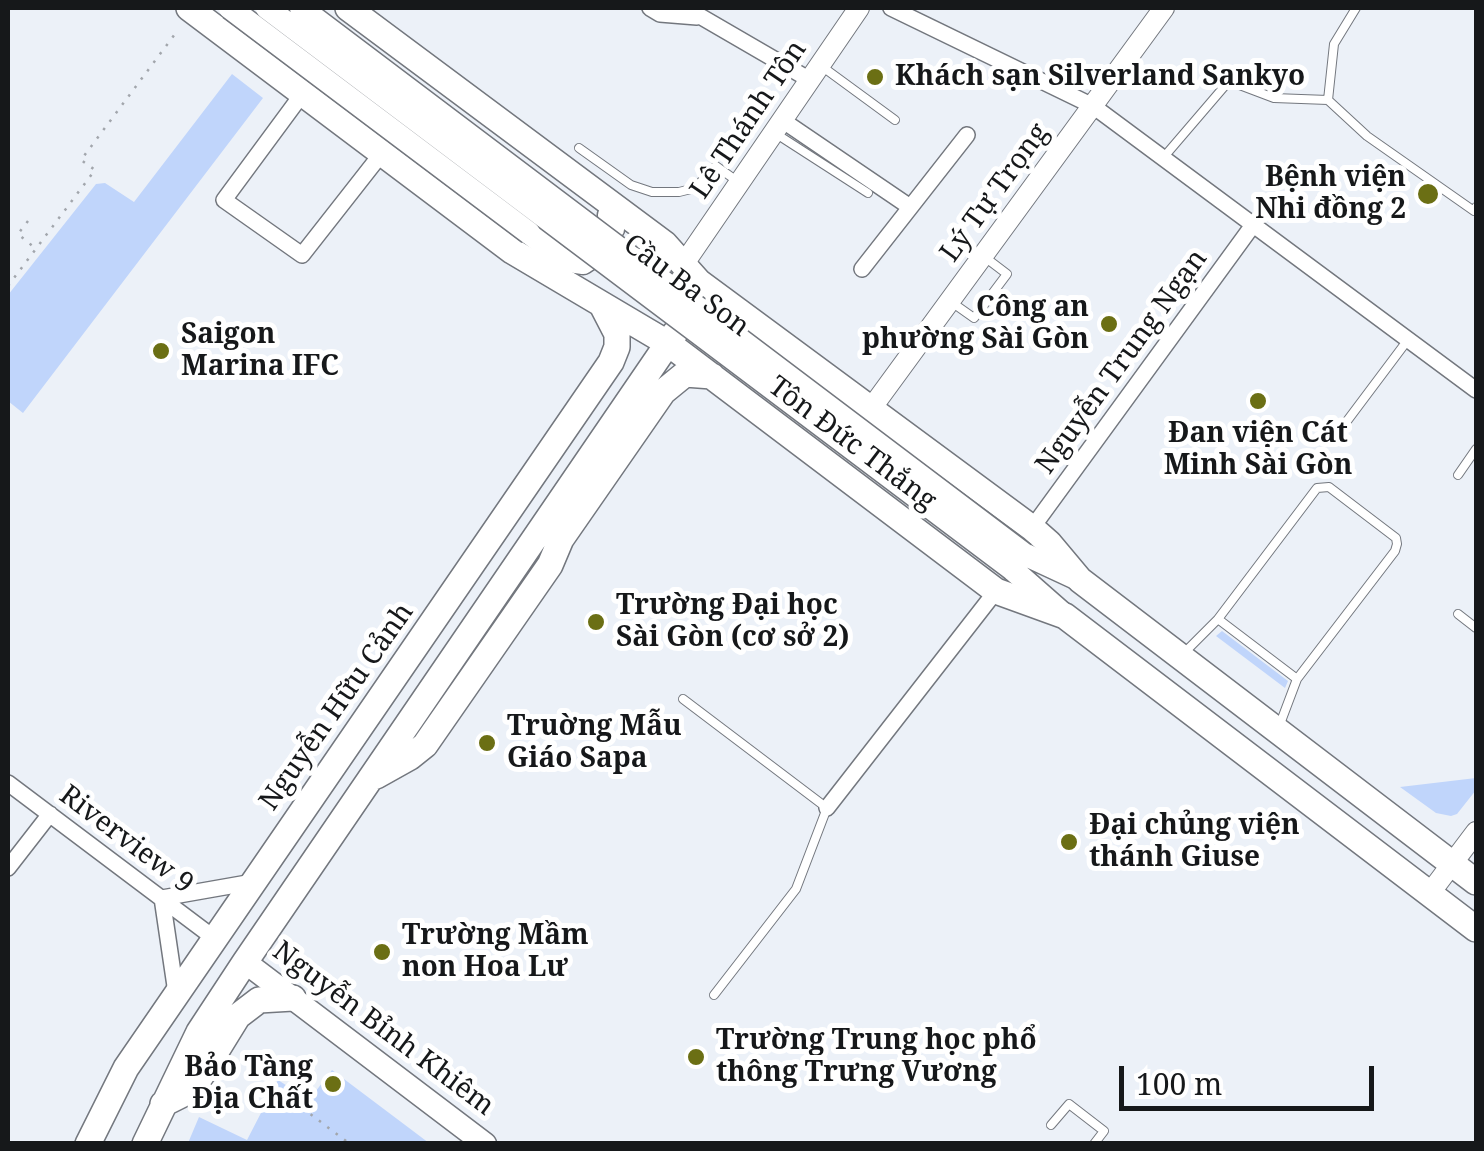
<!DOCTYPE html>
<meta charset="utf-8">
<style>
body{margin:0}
#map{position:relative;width:1484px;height:1151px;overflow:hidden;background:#ecf1f8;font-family:"Noto Serif",serif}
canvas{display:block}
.frame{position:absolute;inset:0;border:10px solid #16181a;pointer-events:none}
.scale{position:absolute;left:1119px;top:1066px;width:255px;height:45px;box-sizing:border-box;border:5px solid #16181a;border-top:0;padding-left:12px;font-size:30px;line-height:35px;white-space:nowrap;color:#16181a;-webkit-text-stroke:8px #fff;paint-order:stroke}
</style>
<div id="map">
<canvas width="1484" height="1151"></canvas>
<div class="frame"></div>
<div class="scale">100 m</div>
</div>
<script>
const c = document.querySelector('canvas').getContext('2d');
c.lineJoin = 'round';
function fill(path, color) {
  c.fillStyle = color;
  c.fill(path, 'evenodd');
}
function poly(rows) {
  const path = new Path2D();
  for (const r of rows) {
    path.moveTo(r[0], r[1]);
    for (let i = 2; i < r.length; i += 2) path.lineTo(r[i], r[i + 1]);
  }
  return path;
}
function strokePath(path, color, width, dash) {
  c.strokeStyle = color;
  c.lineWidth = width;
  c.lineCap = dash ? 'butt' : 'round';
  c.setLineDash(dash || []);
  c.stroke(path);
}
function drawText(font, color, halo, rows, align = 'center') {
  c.font = font + ' "Noto Serif",serif';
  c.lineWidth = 10;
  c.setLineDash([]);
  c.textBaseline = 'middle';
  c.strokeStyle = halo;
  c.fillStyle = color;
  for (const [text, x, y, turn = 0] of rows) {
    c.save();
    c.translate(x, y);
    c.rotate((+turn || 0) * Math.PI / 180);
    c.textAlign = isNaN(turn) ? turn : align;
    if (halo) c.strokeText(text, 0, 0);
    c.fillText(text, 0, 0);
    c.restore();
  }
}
const green = poly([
 [232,74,263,98,23,413,8,401,8,295,96,184,105,183,134,202],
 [1222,631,1288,681,1285,688,1216,636],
 [1476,778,1476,790,1457,814,1451,816,1436,813,1400,787],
 [332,1070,429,1143,188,1143,199,1117,247,1140,278,1080,309,1100]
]);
const path = poly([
 [28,221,18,234,35,248],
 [8,286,95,170,81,160,178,30],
 [277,1089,350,1144]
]);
const service = poly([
 [1356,8,1334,44,1328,100,1367,136,1474,211,1476,207],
 [820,65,895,120],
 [778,135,868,193],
 [579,148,631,185,652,192,679,192,695,188,716,166,737,181],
 [1163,158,1229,81,1274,98,1328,100],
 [950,301,974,318,1007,274,986,258],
 [1344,425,1407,341],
 [1458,475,1476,449],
 [1458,614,1476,628],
 [1218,619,1317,488,1329,487,1396,538,1397,544,1395,551,1297,679],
 [1184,653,1218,619,1297,679,1280,724],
 [683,699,827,808,796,889,714,995],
 [1051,1125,1069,1104,1104,1131,1094,1144]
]);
const minor = poly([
 [650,8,660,14,697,17],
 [686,8,810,80],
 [891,8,1093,106,1476,390],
 [303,93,224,200,302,255,382,153],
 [782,120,910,207],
 [862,269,967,135],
 [1032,528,1253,225],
 [8,783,214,938],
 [827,808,996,591],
 [8,868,50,814],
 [162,898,176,993],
 [162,898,253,882]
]);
const tertiary = poly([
 [683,265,859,8],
 [870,410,1164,8],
 [1430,893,1476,832]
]);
const secondary = poly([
 [529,233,563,260,583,263,592,257,613,229,609,215],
 [1024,554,1080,580],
 [1012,569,1062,613],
 [245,962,485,1144]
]);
const primary = poly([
 [189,8,512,251,669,344,996,591,1065,616,1476,929],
 [348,8,665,244,699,282,1032,528,1049,543,1080,580,1476,882],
 [376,776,410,757,425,745,550,565,561,539,663,392,685,374,712,376],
 [163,1104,185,1093,201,1076,238,1016,259,1000,293,998],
 [88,1144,126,1068,611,362,617,347,617,334,602,305],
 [145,1144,199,1032,245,962,675,333]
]);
const secondaryBridge = poly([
 [230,8,529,233],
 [267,8,1012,569],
 [301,8,1024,554]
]);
const markers = [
 [875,77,10,"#6b6f14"],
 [1428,194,12,"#6b6f14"],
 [1109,324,10,"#6b6f14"],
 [161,351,10,"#6b6f14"],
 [1258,401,10,"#6b6f14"],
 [596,622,10,"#6b6f14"],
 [487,743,10,"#6b6f14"],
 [1069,842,10,"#6b6f14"],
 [382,952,10,"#6b6f14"],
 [696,1057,10,"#6b6f14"],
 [333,1084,10,"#6b6f14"]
];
const poiNames = [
 ["Khách sạn Silverland Sankyo",895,77],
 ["Bệnh viện",1406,178,"right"],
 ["Nhi đồng 2",1406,210,"right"],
 ["Công an",1089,308,"right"],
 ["phường Sài Gòn",1089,340,"right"],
 ["Saigon",181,335],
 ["Marina IFC",181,367],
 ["Đan viện Cát",1258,434,"center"],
 ["Minh Sài Gòn",1258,466,"center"],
 ["Trường Đại học",616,606],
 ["Sài Gòn (cơ sở 2)",616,638],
 ["Truờng Mẫu",507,727],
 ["Giáo Sapa",507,759],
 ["Đại chủng viện",1089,826],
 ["thánh Giuse",1089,858],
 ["Trường Mầm",402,936],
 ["non Hoa Lư",402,968],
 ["Trường Trung học phổ",716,1041],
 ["thông Trưng Vương",716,1073],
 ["Bảo Tàng",313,1068,"right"],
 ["Địa Chất",313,1100,"right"]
];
const streetNames = [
 ["Lê Thánh Tôn",749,120,-56],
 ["Lý Tự Trọng",995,193,-54],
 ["Cầu Ba Son",686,286,37],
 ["Nguyễn Trung Ngạn",1122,362,-54],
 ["Tôn Đức Thắng",852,444,37],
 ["Nguyễn Hữu Cảnh",337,707,-55],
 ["Riverview 9",126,840,37],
 ["Nguyễn Bỉnh Khiêm",383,1029,37]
];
fill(green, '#c0d5fb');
strokePath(service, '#73777e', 10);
strokePath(minor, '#73777e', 18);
strokePath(tertiary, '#73777e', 22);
strokePath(secondary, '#73777e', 25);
strokePath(primary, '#73777e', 28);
strokePath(path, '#a2a6ac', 2.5, [2.5, 8]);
strokePath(service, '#fff', 8);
strokePath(minor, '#fff', 15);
strokePath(tertiary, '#fff', 20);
strokePath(secondary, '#fff', 22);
strokePath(primary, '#fff', 25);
strokePath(secondaryBridge, '#73777e', 25, []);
strokePath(secondaryBridge, '#fff', 22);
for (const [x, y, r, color] of markers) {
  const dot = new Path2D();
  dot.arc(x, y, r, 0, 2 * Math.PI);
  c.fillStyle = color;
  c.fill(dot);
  strokePath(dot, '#fff', 4);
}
drawText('bold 28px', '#16181a', '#fff', poiNames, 'left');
drawText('28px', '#16181a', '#fff', streetNames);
</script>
